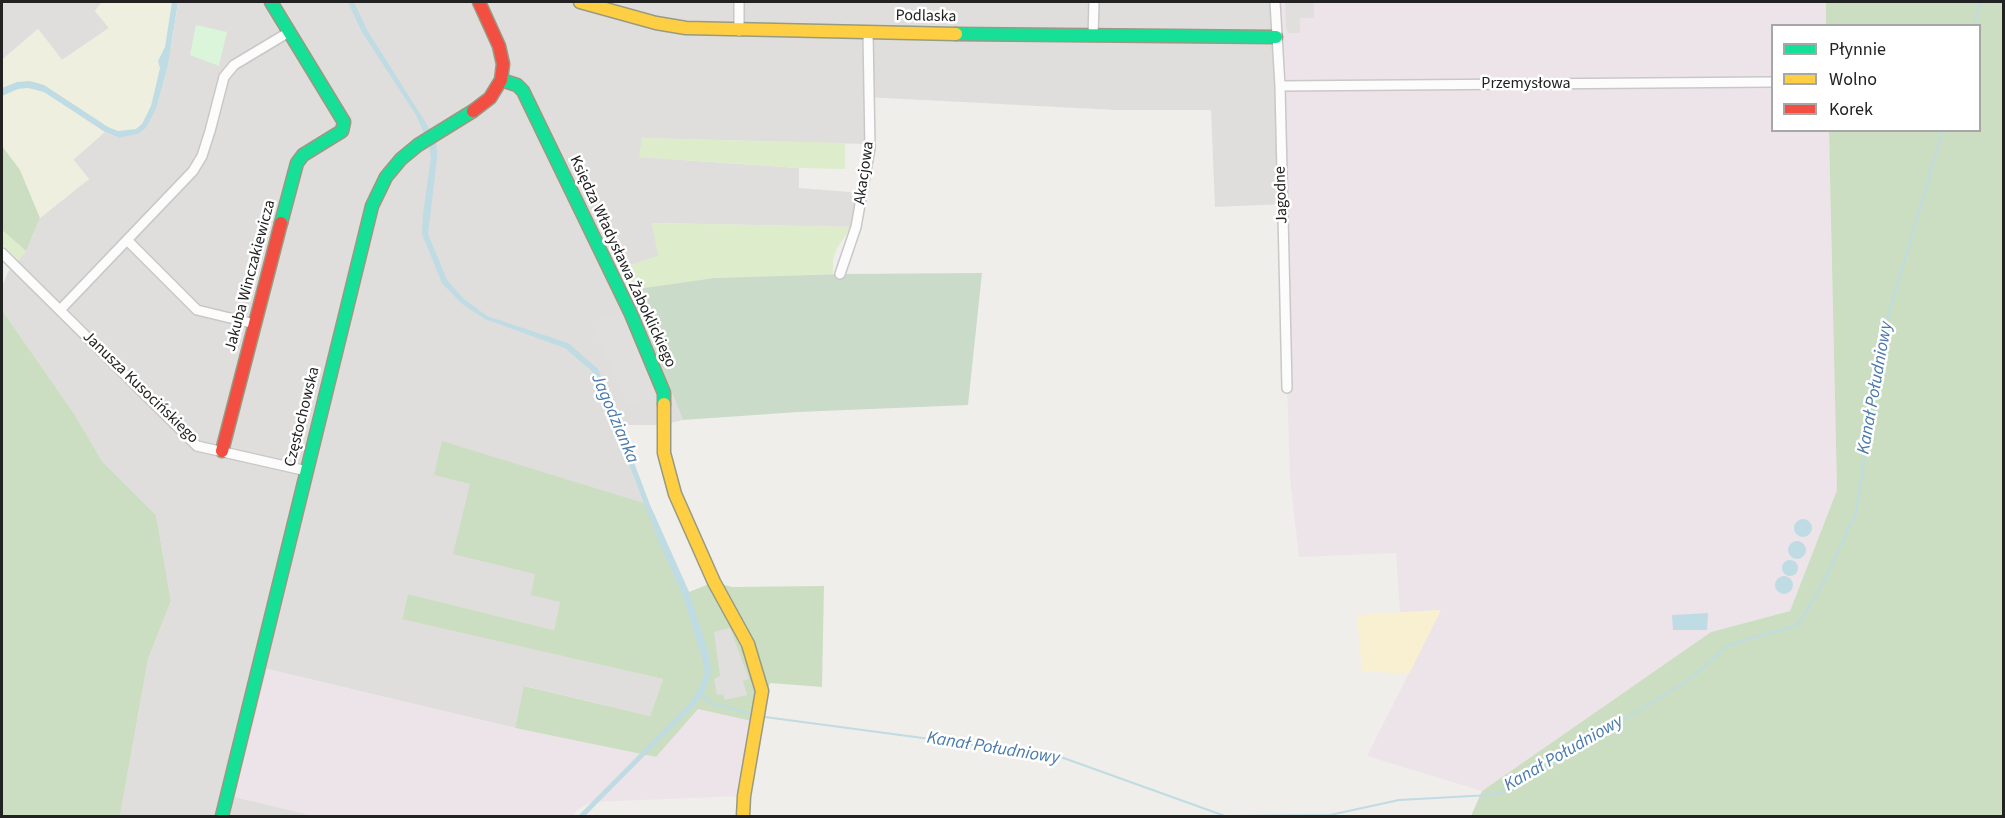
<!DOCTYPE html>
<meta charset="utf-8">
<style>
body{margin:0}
#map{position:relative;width:2005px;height:818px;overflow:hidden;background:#f0eeeb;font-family:"Source Sans 3",sans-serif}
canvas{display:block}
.frame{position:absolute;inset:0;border:3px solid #222;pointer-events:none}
.legend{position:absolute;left:1771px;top:24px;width:210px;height:108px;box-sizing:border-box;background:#fff;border:2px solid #a7a7a7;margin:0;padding:8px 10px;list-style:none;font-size:18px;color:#222}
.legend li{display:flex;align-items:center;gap:12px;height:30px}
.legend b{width:30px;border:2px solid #a7a7a7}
</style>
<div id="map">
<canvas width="2005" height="818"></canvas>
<div class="frame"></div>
<ul class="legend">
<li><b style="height:8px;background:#16e098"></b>Płynnie</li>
<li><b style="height:8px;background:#ffcf43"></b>Wolno</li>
<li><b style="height:8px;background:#f24e42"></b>Korek</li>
</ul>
</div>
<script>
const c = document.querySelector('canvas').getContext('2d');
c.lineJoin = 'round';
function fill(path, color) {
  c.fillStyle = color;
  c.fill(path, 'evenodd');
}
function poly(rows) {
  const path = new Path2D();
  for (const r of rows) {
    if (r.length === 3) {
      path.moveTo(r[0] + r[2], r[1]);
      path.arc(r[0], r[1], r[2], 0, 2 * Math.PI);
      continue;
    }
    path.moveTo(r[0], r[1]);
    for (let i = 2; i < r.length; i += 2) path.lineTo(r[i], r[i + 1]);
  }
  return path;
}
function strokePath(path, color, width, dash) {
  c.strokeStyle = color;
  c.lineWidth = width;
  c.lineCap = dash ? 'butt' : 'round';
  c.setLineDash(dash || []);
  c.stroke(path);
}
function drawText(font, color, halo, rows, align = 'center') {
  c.font = font + ' "Source Sans 3",sans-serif';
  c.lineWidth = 5;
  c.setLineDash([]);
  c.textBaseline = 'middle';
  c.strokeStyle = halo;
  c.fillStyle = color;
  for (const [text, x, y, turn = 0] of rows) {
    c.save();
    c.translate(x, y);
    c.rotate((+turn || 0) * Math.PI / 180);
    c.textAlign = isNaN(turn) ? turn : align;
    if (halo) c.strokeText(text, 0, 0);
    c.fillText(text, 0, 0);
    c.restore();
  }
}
const residential = poly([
 [2,2,102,2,95,11,109,28,62,60,38,29,2,60],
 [178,2,1275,2,1282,204,1215,207,1211,110,1116,110,865,97,866,144,642,138,640,157,799,168,799,188,862,193,856,227,652,223,659,256,618,269,630,290,683,420,663,425,626,425,621,427,650,505,470,484,535,574,560,602,554,630,408,594,402,618,663,679,650,716,525,686,515,728,267,669,235,797,315,816,120,816,148,659,171,601,156,515,102,461,75,415,2,310,2,287,8,272,26,251,40,218,89,179,73,160,105,132,171,48]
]);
const industrial = poly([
 [1275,2,1826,2,1826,25,1772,26,1772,130,1829,131,1837,490,1790,611,1711,632,1482,791,1367,756,1441,610,1400,612,1396,553,1299,557,1290,478],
 [267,669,515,728,656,757,698,708,756,722,744,796,591,802,577,810,573,816,315,816,235,797]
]);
const farmland = poly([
 [102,2,178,2,168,65,156,109,146,128,138,134,119,138,104,132,73,159,89,179,40,218,20,170,2,146,2,60,38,29,62,60,109,28,95,11]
]);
const grass = poly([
 [642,138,845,143,845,169,799,168,639,157],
 [652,223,704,224,851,227,836,250,833,260,833,274,714,278,630,290,618,269,658,256],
 [2,230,26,251,18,260,2,244]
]);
const forest = poly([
 [1826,2,2003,2,2003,816,1471,816,1482,791,1711,632,1790,611,1837,490,1829,131,1980,130,1980,26,1826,25],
 [2,146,20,170,40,218,26,251,2,230],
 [2,310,75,415,102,461,156,515,171,601,148,659,120,816,2,816],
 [442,441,650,505,689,592,714,582,732,587,824,586,822,687,770,683,756,722,698,709,656,757,515,728,524,686,650,716,663,679,402,619,408,594,554,630,560,602,531,595,535,574,453,554,470,484,434,475]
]);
const sand = poly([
 [1441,610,1409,674,1362,671,1357,615]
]);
const cemetery = poly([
 [982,273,968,405,798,412,683,420,630,290,714,278,840,274]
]);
const park = poly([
 [196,25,227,32,219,66,190,55]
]);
const parking = poly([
 [1285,2,1314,2,1314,18,1300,18,1300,33,1288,33,1286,27],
 [628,308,664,393,628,406,591,323],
 [730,628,749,679,743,681,747,695,725,700,723,694,717,695,714,679,720,676,714,632]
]);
const water = poly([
 [172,2,178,2,168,65,156,109,146,128,138,134,119,138,105,132,44,92,28,88,18,89,2,96,2,88,17,82,30,81,44,85,108,127,118,131,136,129,142,124,151,106,160,68,158,61,165,47],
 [348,2,354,2,367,30,436,139,437,158,428,234,447,280,464,299,487,316,568,343,598,369,650,505,689,592,709,655,711,673,705,690,694,706,585,816,578,816,690,703,700,687,705,673,702,657,683,596,659,542,594,373,565,348,485,319,461,303,442,283,422,234,423,214,431,158,429,144,416,115,362,32],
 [1803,528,9],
 [1797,550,9],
 [1790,568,8],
 [1784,585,9],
 [1708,613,1707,630,1673,630,1672,615]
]);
const stream = poly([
 [1974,26,1981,2],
 [700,693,710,703,752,714],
 [765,717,1058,756,1225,816,1330,815,1399,800,1490,795,1503,792,1689,680,1726,647,1735,643,1795,626,1801,620,1819,591,1856,513,1882,337,1943,130]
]);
const street = poly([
 [739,2,739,31],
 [1275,2,1280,86,1287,388],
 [1093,36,1094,2],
 [1280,86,1772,82],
 [127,240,197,310,255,324],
 [2,253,197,446,307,471],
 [840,274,856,227,870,148,868,33],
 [60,310,193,171,202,156,210,131,224,77,234,65,289,32]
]);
const fast = poly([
 [271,2,344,122,342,131,303,155,297,163,281,223],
 [956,34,1276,37],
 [501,80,517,85,523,91,631,314,664,393,664,404],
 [222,816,372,206,386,177,401,159,418,145,473,111]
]);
const slow = poly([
 [580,2,656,23,686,28,956,34],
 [664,404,664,453,675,494,714,582,748,644,762,691,744,796,743,816]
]);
const jam = poly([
 [473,111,490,98,501,80,503,64,499,46,479,2],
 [222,451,281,223]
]);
const streetNames = [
 ["Podlaska",926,17,1],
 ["Przemysłowa",1526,84],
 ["Akacjowa",865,173,-82],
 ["Jagodne",1282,195,-92],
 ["Księdza Władysława Żaboklickiego",622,262,65],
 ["Jakuba Winczakiewicza",251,276,-75],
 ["Janusza Kusocińskiego",140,388,44],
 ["Częstochowska",303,417,-76]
];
const waterNames = [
 ["Kanał Południowy",1876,388,-80],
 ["Jagodzianka",614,419,67],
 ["Kanał Południowy",993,749,9],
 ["Kanał Południowy",1564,754,-30]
];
fill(residential, '#dfdedc');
fill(industrial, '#ede4e9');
fill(farmland, '#efefdf');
fill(grass, '#ddeccb');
fill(forest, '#cbdec1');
fill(sand, '#f8f0d0');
fill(cemetery, '#cadbca');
fill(park, '#daf5da');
fill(parking, '#e0dfde');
fill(water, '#bfdbe3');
strokePath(stream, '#bfdbe3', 2);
strokePath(street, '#c9c8c7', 12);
strokePath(fast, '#999a82', 15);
strokePath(slow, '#999a82', 15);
strokePath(jam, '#999a82', 15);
strokePath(street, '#fdfcfc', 9);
strokePath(fast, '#16e098', 12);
strokePath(slow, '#ffcf43', 12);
strokePath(jam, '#f24e42', 12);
drawText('16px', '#222', '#fff', streetNames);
drawText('italic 18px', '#4a7aab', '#fff', waterNames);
</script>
